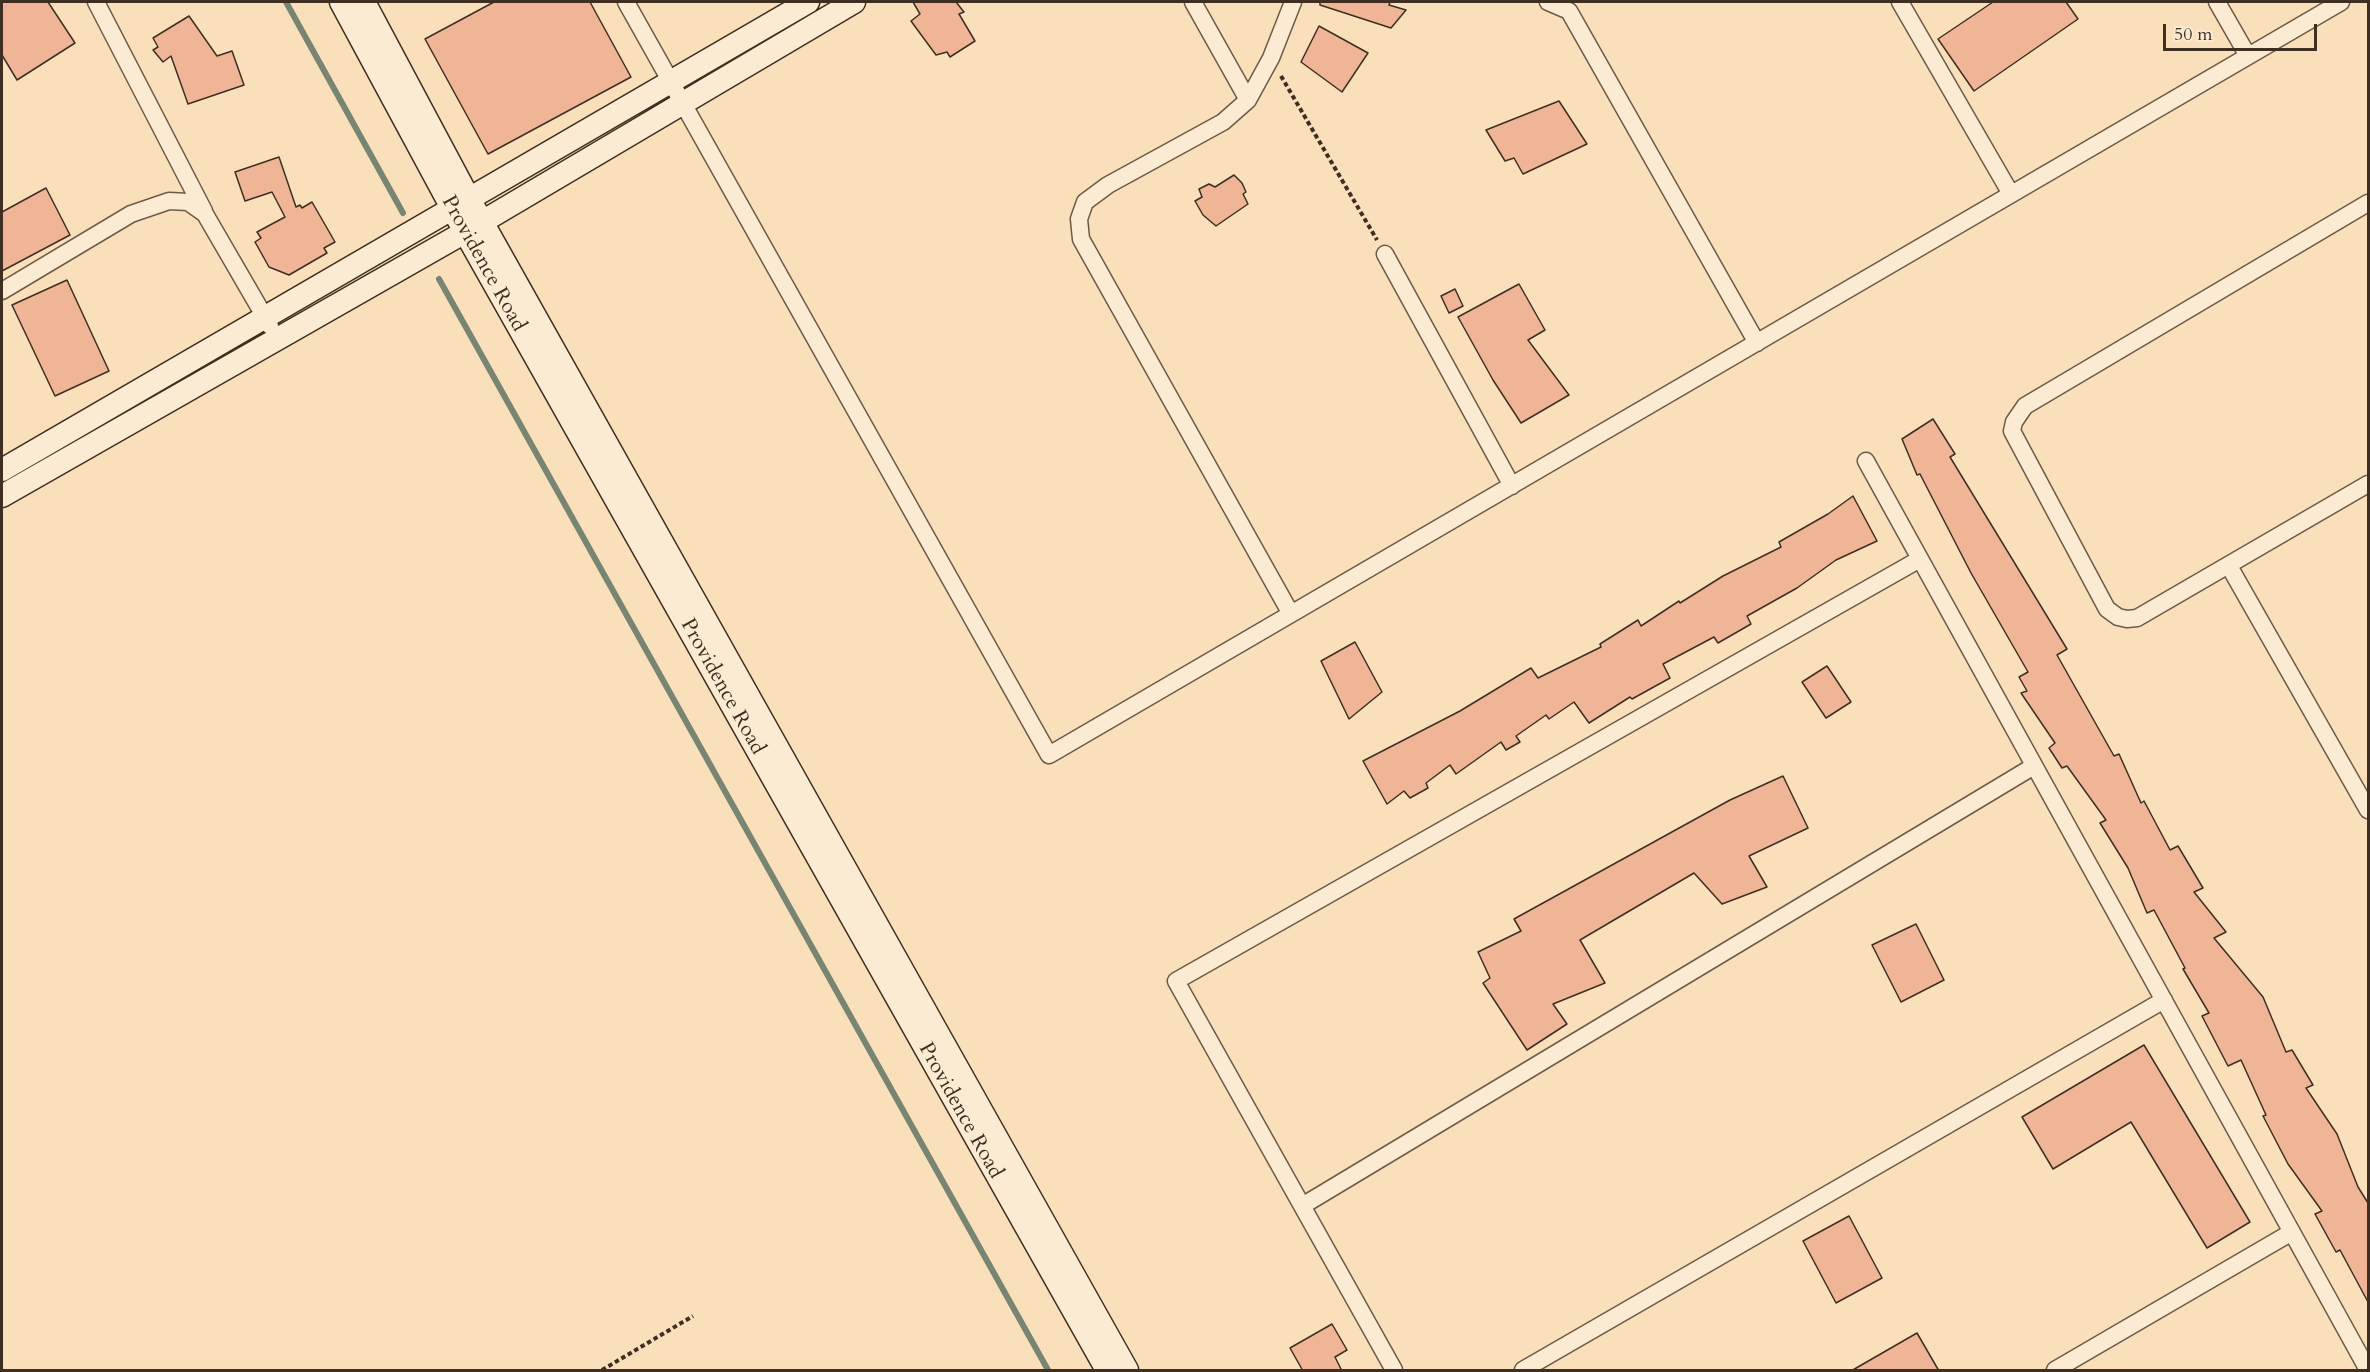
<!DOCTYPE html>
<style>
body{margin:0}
#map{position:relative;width:2370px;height:1372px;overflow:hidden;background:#f9e0ba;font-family:Cardo,serif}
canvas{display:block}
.frame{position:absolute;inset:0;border:3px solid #3e2f22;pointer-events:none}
.scale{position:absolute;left:2163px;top:24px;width:154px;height:27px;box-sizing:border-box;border:3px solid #3e2f22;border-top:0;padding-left:8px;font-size:18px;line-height:21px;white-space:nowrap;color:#3e2f22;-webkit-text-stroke:4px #fbebd2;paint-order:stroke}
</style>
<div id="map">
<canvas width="2370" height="1372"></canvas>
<div class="frame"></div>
<div class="scale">50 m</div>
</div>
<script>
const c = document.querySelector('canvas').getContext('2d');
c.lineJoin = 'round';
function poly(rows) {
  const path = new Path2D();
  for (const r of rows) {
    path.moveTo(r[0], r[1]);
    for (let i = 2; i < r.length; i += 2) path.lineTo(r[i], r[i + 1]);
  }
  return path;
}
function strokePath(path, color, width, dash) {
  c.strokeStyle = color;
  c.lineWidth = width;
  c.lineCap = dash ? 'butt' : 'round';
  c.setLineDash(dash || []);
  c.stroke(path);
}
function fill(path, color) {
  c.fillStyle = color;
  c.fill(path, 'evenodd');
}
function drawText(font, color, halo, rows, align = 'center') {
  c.font = font + ' Cardo,serif';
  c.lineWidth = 4.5;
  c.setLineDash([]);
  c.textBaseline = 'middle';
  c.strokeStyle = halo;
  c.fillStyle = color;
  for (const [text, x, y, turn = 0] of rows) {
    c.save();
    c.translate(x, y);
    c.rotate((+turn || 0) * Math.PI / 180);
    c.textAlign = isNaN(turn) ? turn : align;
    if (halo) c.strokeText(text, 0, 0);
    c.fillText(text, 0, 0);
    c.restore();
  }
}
const stream = poly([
 [286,2,403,213],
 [439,279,1048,1370]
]);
const building = poly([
 [2,2,48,2,75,43,17,80,2,55,2,2],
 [494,2,590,2,631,77,488,154,425,39,494,2],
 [913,2,956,2,964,12,959,14,975,41,950,57,947,52,936,55,911,21,920,14,913,2],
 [1320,2,1390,2,1389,5,1406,10,1391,28,1320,5,1320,2],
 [1993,2,2066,2,2078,19,1974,91,1938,39,1993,2],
 [189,16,217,56,232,51,244,85,188,104,171,56,163,62,153,50,158,47,153,38,189,16],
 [1319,26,1368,53,1342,92,1301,62,1319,26],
 [1559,101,1587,144,1523,174,1514,158,1505,161,1486,130,1559,101],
 [279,157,296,207,300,205,302,208,312,202,335,242,324,248,327,253,289,275,269,267,255,242,261,238,257,232,285,217,272,192,245,201,235,172,279,157],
 [1234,175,1242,183,1246,192,1243,194,1248,204,1216,226,1203,215,1195,201,1202,197,1199,189,1209,184,1215,187,1234,175],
 [46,188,70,235,2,271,2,212,46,188],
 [67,280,109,371,55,396,12,305,67,280],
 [1519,284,1545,330,1528,340,1569,395,1521,423,1493,380,1458,317,1519,284],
 [1455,289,1463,306,1449,313,1441,296,1455,289],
 [1933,419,1955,454,1950,457,2067,649,2057,655,2114,756,2119,754,2141,803,2144,801,2170,850,2178,846,2203,888,2194,892,2226,932,2214,938,2263,997,2286,1052,2292,1050,2313,1085,2306,1088,2337,1134,2358,1187,2368,1203,2368,1302,2340,1250,2336,1252,2315,1214,2322,1211,2288,1164,2263,1116,2266,1115,2241,1060,2228,1066,2202,1016,2209,1013,2183,969,2185,968,2154,910,2147,913,2128,868,2100,823,2106,820,2067,766,2062,768,2049,748,2055,743,2021,693,2027,691,2019,677,2028,672,1971,573,1920,474,1917,475,1902,439,1933,419],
 [1853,496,1877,541,1836,560,1797,588,1747,616,1751,624,1718,643,1714,637,1663,664,1670,678,1632,699,1630,697,1589,723,1574,702,1549,719,1546,715,1516,736,1520,742,1506,750,1501,742,1456,774,1450,765,1426,783,1428,788,1410,798,1404,791,1387,804,1363,761,1460,711,1531,668,1538,678,1601,647,1600,644,1638,620,1641,626,1679,601,1680,603,1723,576,1781,547,1779,542,1828,514,1853,496],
 [1355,642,1382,692,1349,719,1321,661,1355,642],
 [1827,666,1851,702,1826,718,1802,682,1827,666],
 [1783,776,1808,828,1749,856,1767,887,1722,904,1694,873,1580,940,1605,983,1553,1004,1567,1024,1527,1050,1483,983,1490,978,1478,952,1521,931,1514,919,1730,800,1783,776],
 [1916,924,1944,980,1901,1002,1872,945,1916,924],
 [2144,1045,2250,1222,2207,1248,2131,1122,2053,1169,2022,1117,2144,1045],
 [1849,1216,1882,1278,1836,1303,1803,1241,1849,1216],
 [1332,1324,1347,1350,1335,1357,1342,1371,1303,1371,1290,1348,1332,1324],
 [1917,1333,1939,1371,1851,1371,1917,1333]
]);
const path = poly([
 [1281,76,1377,240],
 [602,1370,693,1316]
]);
const street = poly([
 [96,2,204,211],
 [626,2,1049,755,2341,2],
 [1193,2,1248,100],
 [1548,2,1569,11,1757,343],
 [1900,2,2011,194],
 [2217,2,2248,56],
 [2368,203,2025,406,2014,422,2012,431,2107,609,2118,617,2127,619,2137,618,2368,484],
 [1385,254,1512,486],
 [2,291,131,214,169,201,188,202,205,214,270,326],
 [1866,461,2368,1370],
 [2229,566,2368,810],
 [1291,614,1081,239,1079,219,1085,202,1108,185,1223,122,1248,100,1271,58,1293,2],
 [1302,1206,2034,766],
 [1394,1370,1176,981,1920,559],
 [1523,1370,2164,1000],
 [2055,1370,2292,1232]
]);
const secondary = poly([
 [341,2,465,232,1107,1370],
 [364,2,468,197,1127,1370],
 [2,470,808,2],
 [2,496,465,232,854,2]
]);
const streetNames = [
 ["Providence Road",483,264,61],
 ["Providence Road",722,687,61],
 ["Providence Road",960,1111,61]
];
strokePath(stream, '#788573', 6);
fill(building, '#efb596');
strokePath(building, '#3e2f22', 1.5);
strokePath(street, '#6d5b48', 19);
strokePath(secondary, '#3e2f22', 25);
strokePath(path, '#3e2f22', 4, [4.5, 3]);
strokePath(street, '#fbebd2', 16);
strokePath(secondary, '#fbebd2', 22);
drawText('21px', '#3e2f22', '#fbebd2', streetNames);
</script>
